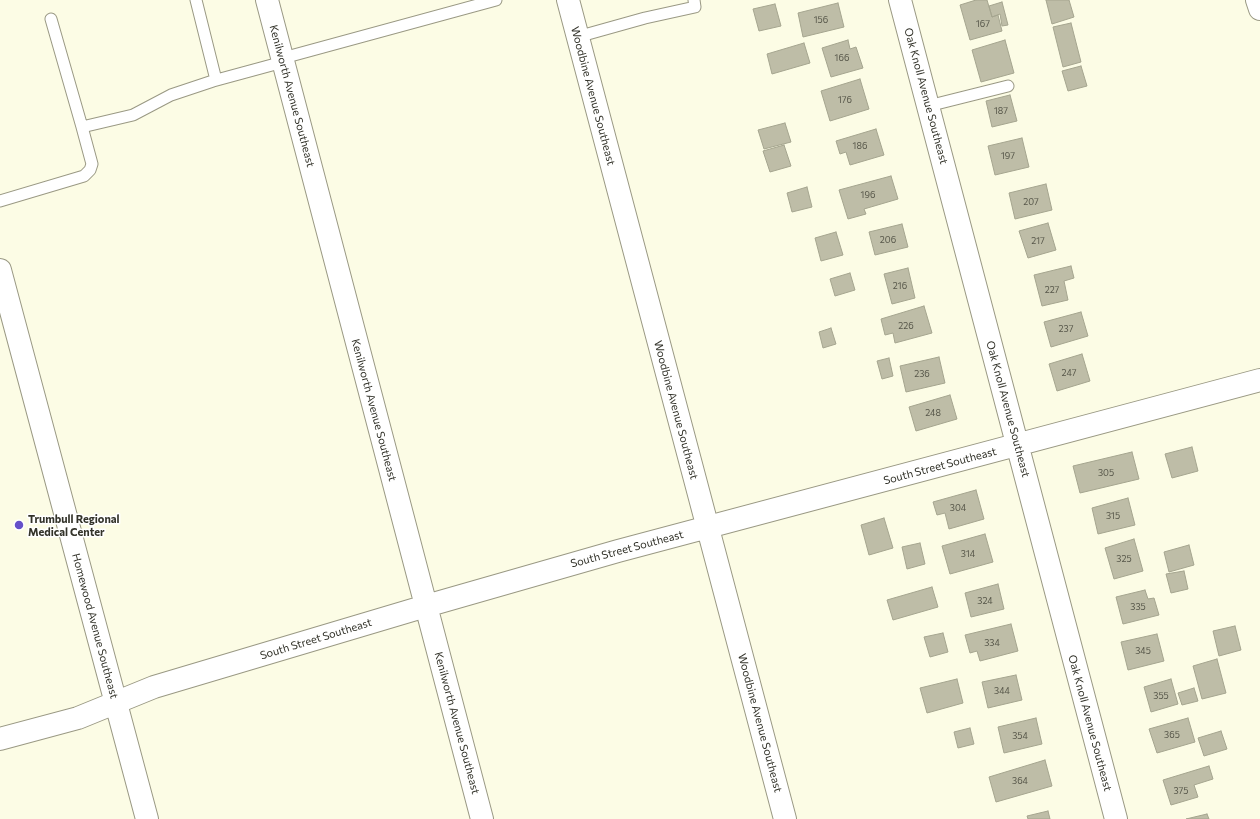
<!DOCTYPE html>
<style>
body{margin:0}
canvas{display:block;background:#fcfce5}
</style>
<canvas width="1260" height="819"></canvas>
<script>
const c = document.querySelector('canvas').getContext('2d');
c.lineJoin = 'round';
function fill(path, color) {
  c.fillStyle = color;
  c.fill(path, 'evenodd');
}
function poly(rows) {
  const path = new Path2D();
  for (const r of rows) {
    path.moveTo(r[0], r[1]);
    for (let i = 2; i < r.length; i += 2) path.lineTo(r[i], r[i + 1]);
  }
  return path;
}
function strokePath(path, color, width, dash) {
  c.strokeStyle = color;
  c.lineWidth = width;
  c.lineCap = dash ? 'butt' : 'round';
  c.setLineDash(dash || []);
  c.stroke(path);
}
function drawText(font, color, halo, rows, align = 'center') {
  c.font = font + ' Commissioner,sans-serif';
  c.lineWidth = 3;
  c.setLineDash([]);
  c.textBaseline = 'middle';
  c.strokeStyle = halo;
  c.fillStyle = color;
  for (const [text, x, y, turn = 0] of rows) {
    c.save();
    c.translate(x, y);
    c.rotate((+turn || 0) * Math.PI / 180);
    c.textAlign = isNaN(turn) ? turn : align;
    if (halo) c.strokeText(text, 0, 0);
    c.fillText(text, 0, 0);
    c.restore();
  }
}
const building = poly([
 [976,0,987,0,992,17,998,15,1002,31,970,40,960,5,976,0],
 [1046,0,1069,0,1074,17,1052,24,1046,0],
 [1002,2,1008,25,1002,26,1000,14,992,17,989,6,1002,2],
 [838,3,844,27,803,37,798,13,838,3],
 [775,4,781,26,759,31,753,9,775,4],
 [1071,23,1081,62,1063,67,1053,27,1071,23],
 [848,40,850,49,856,47,863,68,831,77,822,48,848,40],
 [1005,40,1014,73,981,82,972,50,1005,40],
 [804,43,810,63,772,74,767,54,804,43],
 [1081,66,1087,86,1068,91,1062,71,1081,66],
 [860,79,869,109,830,121,821,91,860,79],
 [1010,95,1017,121,992,127,986,101,1010,95],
 [785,123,791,142,764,149,758,130,785,123],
 [876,129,884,155,850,165,846,152,840,154,836,141,876,129],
 [1022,138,1029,167,995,175,988,146,1022,138],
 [784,145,791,166,770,172,763,151,784,145],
 [891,176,898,199,864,209,866,214,848,219,839,190,891,176],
 [1046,184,1052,210,1015,219,1009,193,1046,184],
 [807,187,812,207,792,212,787,193,807,187],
 [1048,223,1056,250,1028,258,1019,231,1048,223],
 [902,224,908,247,875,255,869,232,902,224],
 [836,232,843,255,821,261,815,238,836,232],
 [1071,266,1074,278,1064,281,1068,300,1042,306,1034,275,1071,266],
 [908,268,915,298,892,304,884,274,908,268],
 [850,273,855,290,835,296,830,279,850,273],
 [924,306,932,333,895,343,893,333,885,335,881,319,924,306],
 [1081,312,1088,336,1051,347,1044,322,1081,312],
 [831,328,836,344,823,348,819,332,831,328],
 [1082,354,1090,381,1057,391,1049,364,1082,354],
 [939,357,945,383,906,392,900,366,939,357],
 [889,358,893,376,882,379,877,361,889,358],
 [950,395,957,419,916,431,909,407,950,395],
 [1192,447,1198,471,1172,478,1165,454,1192,447],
 [1132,452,1139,479,1080,493,1073,466,1132,452],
 [976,490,984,519,949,529,945,513,937,515,933,502,976,490],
 [1128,498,1135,525,1098,534,1092,508,1128,498],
 [884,518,893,548,869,555,861,525,884,518],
 [985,534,993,562,950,574,942,546,985,534],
 [1134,539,1143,571,1114,579,1105,548,1134,539],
 [920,543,925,564,907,569,902,547,920,543],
 [1189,545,1194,565,1169,572,1164,552,1189,545],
 [1184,571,1188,589,1171,593,1166,574,1184,571],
 [998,584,1004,609,971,617,965,593,998,584],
 [932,587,938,607,893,620,887,600,932,587],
 [1145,590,1148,599,1154,598,1159,615,1123,624,1116,597,1145,590],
 [1011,624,1018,651,980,661,977,651,970,653,965,635,1011,624],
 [1235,626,1241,650,1219,656,1213,631,1235,626],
 [943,633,948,652,930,657,924,637,943,633],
 [1157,634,1164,661,1128,670,1121,642,1157,634],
 [1217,659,1226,693,1202,699,1193,666,1217,659],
 [1016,675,1022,700,988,708,982,682,1016,675],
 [957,679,963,703,927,713,920,688,957,679],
 [1171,679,1178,704,1151,712,1144,687,1171,679],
 [1194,688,1198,701,1182,705,1178,693,1194,688],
 [1036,718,1042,744,1004,753,998,727,1036,718],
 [1188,718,1195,742,1157,753,1149,729,1188,718],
 [970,728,974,744,958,748,954,732,970,728],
 [1221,731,1227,749,1204,756,1198,738,1221,731],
 [1045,760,1052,786,996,802,989,777,1045,760],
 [1209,766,1213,779,1194,785,1198,797,1171,805,1163,780,1209,766],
 [1048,811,1050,819,1028,819,1027,816,1048,811],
 [1207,814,1209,819,1186,819,1207,814]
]);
const lane = poly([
 [196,0,216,80],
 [51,19,82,127,133,115,171,95,213,81,283,62],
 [577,37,645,18,695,7,694,0],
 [283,58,496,0],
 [928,106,1008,86],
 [0,201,84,176,90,170,92,164,82,127]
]);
const street = poly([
 [267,0,482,819],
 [568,0,785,819],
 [900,0,1116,819],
 [1257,0,1260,9],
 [0,270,147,819],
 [0,739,78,718,154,687,426,606,618,551,1260,380]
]);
const markers = [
 [19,525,5,"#6550c9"]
];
const numberNames = [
 ["156",821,20],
 ["167",983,24],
 ["166",842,58],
 ["176",845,100],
 ["187",1001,111],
 ["186",860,146],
 ["197",1008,156],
 ["196",868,195],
 ["207",1031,202],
 ["206",888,240],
 ["217",1038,241],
 ["216",900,286],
 ["227",1052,290],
 ["226",906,326],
 ["237",1066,329],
 ["247",1069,373],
 ["236",922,374],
 ["248",933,413],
 ["305",1106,473],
 ["304",958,508],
 ["315",1113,516],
 ["314",968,554],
 ["325",1124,559],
 ["324",985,601],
 ["335",1138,607],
 ["334",992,643],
 ["345",1143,651],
 ["344",1002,691],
 ["355",1161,696],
 ["365",1172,735],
 ["354",1020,736],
 ["364",1020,781],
 ["375",1181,791]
];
const streetNames = [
 ["Kenilworth Avenue Southeast",292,96,75],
 ["Woodbine Avenue Southeast",593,96,75],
 ["Oak Knoll Avenue Southeast",926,96,75],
 ["Oak Knoll Avenue Southeast",1008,409,75],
 ["Kenilworth Avenue Southeast",374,410,75],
 ["Woodbine Avenue Southeast",676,410,75],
 ["South Street Southeast",940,466,-15],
 ["South Street Southeast",627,549,-15],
 ["Homewood Avenue Southeast",95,626,75],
 ["South Street Southeast",316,639,-17],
 ["Kenilworth Avenue Southeast",457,723,75],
 ["Woodbine Avenue Southeast",760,723,75],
 ["Oak Knoll Avenue Southeast",1090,723,75]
];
const poiNames = [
 ["Trumbull Regional",28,519],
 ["Medical Center",28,532]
];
fill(building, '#bebda7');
strokePath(building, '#a5a58f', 1);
strokePath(lane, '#9a9984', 13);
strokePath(street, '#9a9984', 24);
strokePath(lane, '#fff', 11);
strokePath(street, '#fff', 22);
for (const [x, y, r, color] of markers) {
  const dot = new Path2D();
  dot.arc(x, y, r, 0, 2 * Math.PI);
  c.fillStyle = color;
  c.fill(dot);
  strokePath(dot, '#fff', 1.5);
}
drawText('9px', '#565649', null, numberNames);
drawText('11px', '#33332a', '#fff', streetNames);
drawText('bold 11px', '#33332a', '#fff', poiNames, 'left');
</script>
